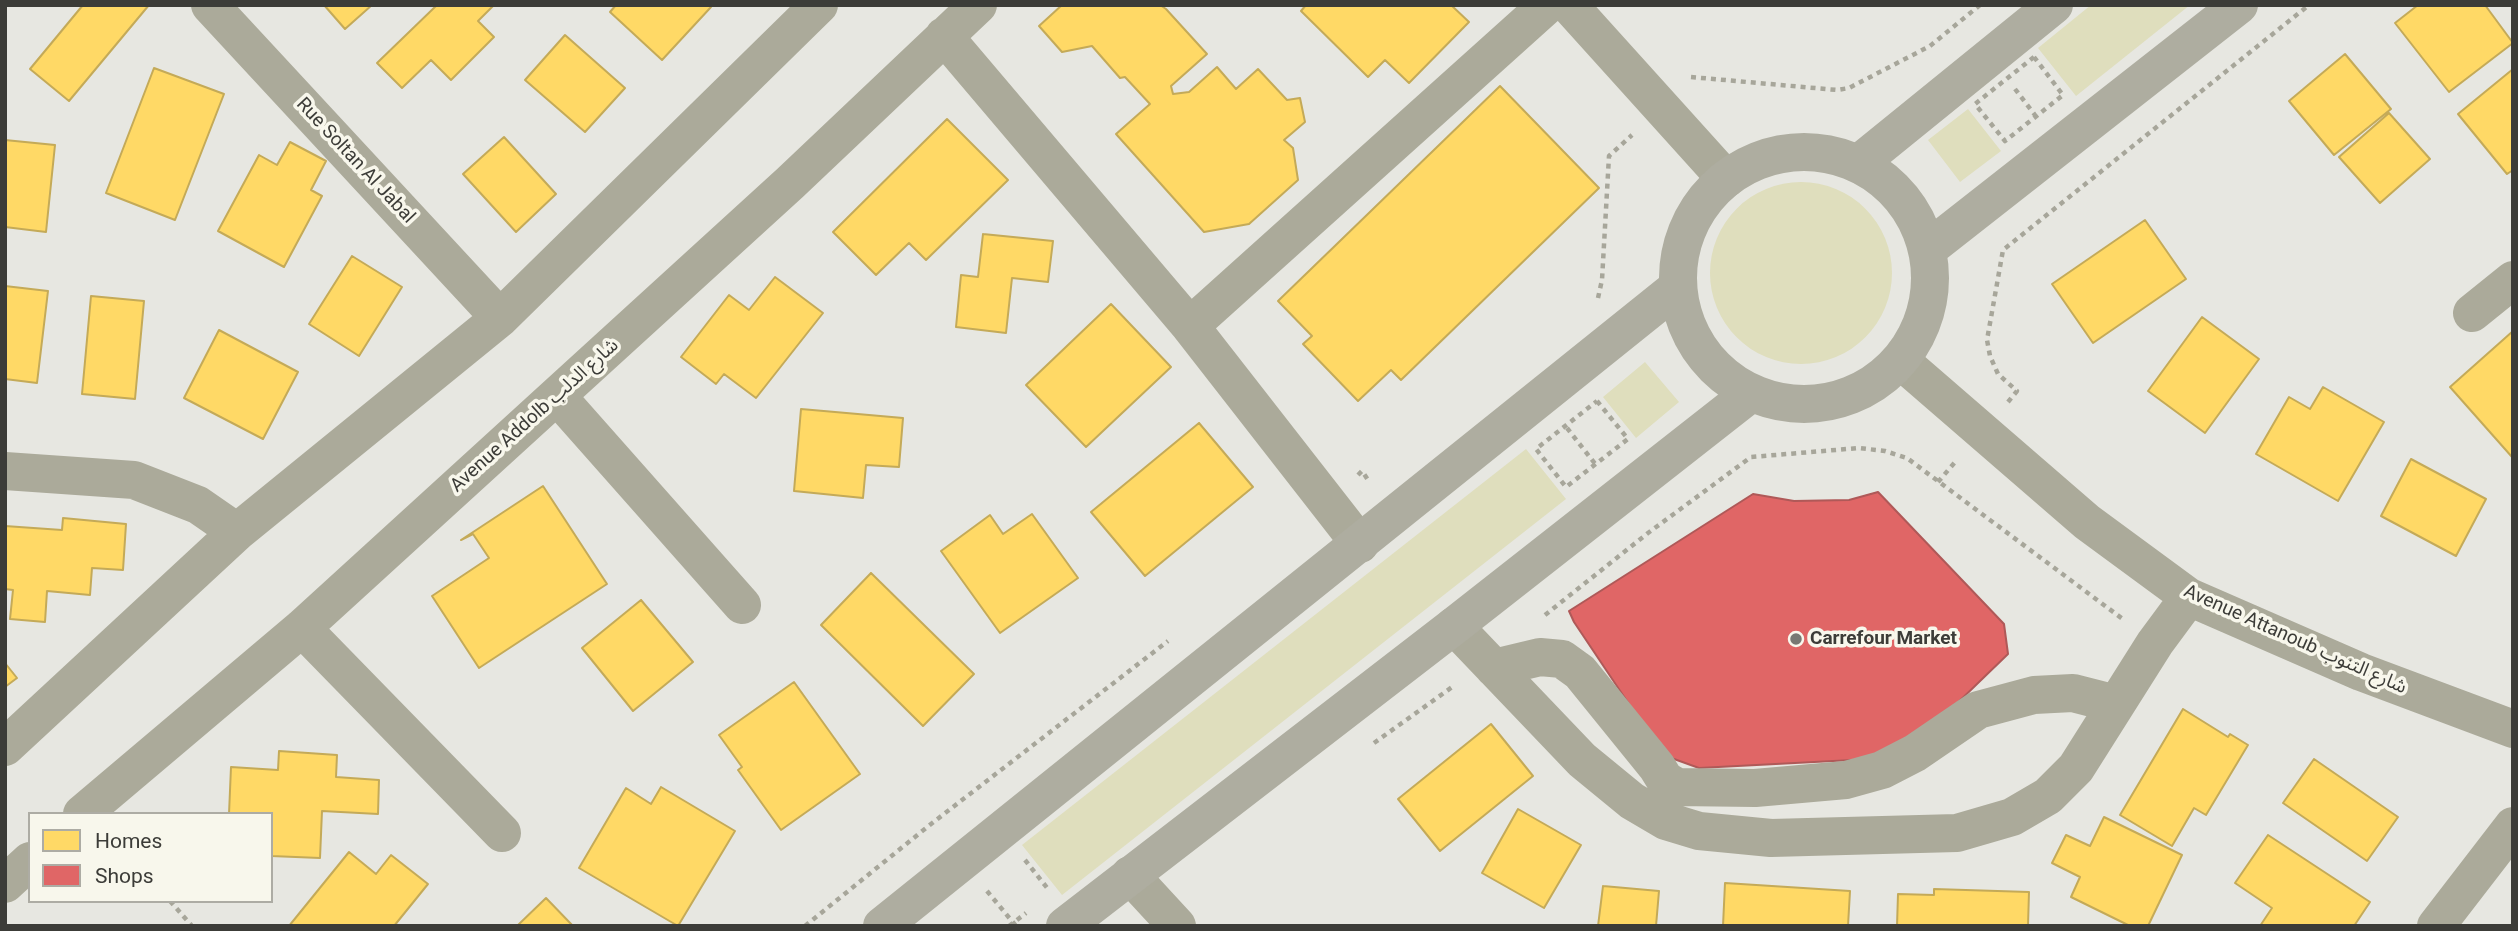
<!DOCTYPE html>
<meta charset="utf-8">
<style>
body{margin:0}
#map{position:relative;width:2518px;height:931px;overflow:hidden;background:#e7e7e1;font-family:Roboto,sans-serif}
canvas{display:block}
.frame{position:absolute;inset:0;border:7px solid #3c3c38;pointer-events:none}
.legend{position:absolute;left:28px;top:812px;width:245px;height:91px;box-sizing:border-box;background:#f8f7ec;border:2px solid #adaca4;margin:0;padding:9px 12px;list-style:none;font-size:21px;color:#3c3c38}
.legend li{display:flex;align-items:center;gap:14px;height:35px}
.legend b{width:35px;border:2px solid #adaca4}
</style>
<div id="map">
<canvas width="2518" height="931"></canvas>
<div class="frame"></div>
<ul class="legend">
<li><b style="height:19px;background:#ffd966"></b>Homes</li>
<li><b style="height:19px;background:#e06666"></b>Shops</li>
</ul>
</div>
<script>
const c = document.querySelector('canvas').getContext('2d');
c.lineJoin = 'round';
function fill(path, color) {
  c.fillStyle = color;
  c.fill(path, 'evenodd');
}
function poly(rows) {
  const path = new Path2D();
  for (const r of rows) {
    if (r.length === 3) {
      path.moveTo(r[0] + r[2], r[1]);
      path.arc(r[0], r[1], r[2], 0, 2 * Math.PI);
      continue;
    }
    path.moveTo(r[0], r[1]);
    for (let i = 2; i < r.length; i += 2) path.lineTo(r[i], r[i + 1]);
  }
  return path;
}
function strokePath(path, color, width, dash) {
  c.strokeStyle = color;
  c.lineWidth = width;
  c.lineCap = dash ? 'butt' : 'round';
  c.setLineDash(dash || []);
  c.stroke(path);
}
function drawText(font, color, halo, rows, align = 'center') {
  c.font = font + ' Roboto,"Noto Sans Arabic",sans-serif';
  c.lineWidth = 7;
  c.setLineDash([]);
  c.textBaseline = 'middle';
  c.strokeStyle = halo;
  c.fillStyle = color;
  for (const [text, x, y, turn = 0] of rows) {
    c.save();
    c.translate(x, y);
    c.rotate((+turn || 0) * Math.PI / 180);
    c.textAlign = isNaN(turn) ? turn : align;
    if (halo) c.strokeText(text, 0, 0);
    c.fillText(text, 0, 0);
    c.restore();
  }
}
const green = poly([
 [2091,5,2190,5,2076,96,2038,48],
 [1968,109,2001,151,1960,182,1928,140],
 [1801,273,91],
 [1645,362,1679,402,1636,438,1603,397],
 [1526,449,1566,499,1062,895,1022,845]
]);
const homes = poly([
 [83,5,149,5,69,101,30,69,83,5],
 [324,5,372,5,345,29,324,5],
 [437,5,494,5,478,21,494,37,451,80,431,60,402,88,377,63,437,5],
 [616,5,710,5,711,7,662,60,610,12,616,5],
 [1062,5,1160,5,1166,9,1207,54,1171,86,1173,94,1189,92,1217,67,1236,89,1258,69,1287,100,1300,98,1305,122,1284,140,1293,148,1298,180,1249,224,1204,232,1116,134,1150,104,1125,77,1120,78,1092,46,1062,52,1039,26,1062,5],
 [1306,5,1451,5,1469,22,1409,83,1385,60,1368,77,1301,11,1306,5],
 [2418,5,2485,5,2513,43,2449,92,2395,23,2418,5],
 [565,35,625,88,585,132,525,80,565,35],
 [2345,54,2391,109,2334,155,2289,101,2345,54],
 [154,68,224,94,175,220,106,193,154,68],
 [2513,69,2513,170,2507,174,2458,114,2513,69],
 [1500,86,1599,188,1401,380,1391,370,1358,401,1303,344,1312,336,1278,301,1500,86],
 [2389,113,2430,159,2380,203,2339,157,2389,113],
 [947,119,1008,180,926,260,909,243,876,275,833,232,947,119],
 [504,137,556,194,516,232,463,174,504,137],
 [5,140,55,145,46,232,5,227,5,140],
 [290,142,326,161,311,190,322,196,284,267,218,231,259,155,277,165,290,142],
 [2145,220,2186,279,2093,343,2052,284,2145,220],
 [983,234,1053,241,1048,282,1012,278,1006,333,956,327,961,275,978,277,983,234],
 [352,256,402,287,359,356,309,324,352,256],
 [775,277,823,313,756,398,724,374,716,384,681,357,729,295,749,310,775,277],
 [5,286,48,291,37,383,5,379,5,286],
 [91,296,144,301,135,399,82,394,91,296],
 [1111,304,1171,367,1086,447,1026,385,1111,304],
 [2202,317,2259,359,2205,433,2148,391,2202,317],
 [219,330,298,372,263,439,184,398,219,330],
 [2513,331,2513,457,2512,457,2450,387,2513,331],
 [2323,387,2384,422,2338,501,2256,454,2289,397,2310,409,2323,387],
 [801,409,903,418,899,467,866,465,863,498,794,491,801,409],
 [1199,423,1253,487,1145,576,1091,512,1199,423],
 [2411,459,2486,499,2456,556,2381,516,2411,459],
 [543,486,607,584,479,668,432,596,489,558,473,534,461,540,543,486],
 [1032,514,1078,578,1000,633,941,551,990,515,1003,534,1032,514],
 [63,518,126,524,123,570,92,568,90,595,47,591,45,622,10,619,13,590,5,589,5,526,62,530,63,518],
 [871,573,974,674,923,726,821,625,871,573],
 [641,600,693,662,633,711,582,648,641,600],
 [5,663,17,678,5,687,5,663],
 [794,682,860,774,781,830,738,770,742,767,719,735,794,682],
 [2183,709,2228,737,2230,734,2248,745,2206,815,2194,808,2172,846,2120,815,2183,709],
 [1491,724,1533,776,1440,851,1398,799,1491,724],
 [279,751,337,755,336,777,379,780,378,814,322,811,320,858,271,856,271,814,229,814,231,767,278,770,279,751],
 [2314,759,2398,817,2367,861,2283,803,2314,759],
 [661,787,735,831,678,926,579,868,626,788,651,804,661,787],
 [1518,809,1581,845,1544,908,1482,873,1518,809],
 [2104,817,2182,855,2148,926,2130,926,2071,897,2080,877,2052,863,2066,835,2090,846,2104,817],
 [2268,835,2370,902,2354,926,2260,926,2272,908,2235,883,2268,835],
 [349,852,376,874,391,855,428,884,394,926,289,926,349,852],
 [1725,883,1850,891,1848,926,1723,926,1725,883],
 [1603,886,1659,891,1656,926,1598,926,1603,886],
 [1934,889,2029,892,2028,926,1897,926,1898,894,1934,895,1934,889],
 [546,898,573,926,517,926,546,898]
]);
const shops = poly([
 [1878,492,2004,624,2008,654,1916,743,1891,758,1699,768,1663,755,1574,622,1569,611,1753,494,1794,501,1849,500,1878,492]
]);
const path = poly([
 [2034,57,2063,95,2005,141,1975,104,2034,57],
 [1691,77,1837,90,1849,88,1930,46,1980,5],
 [2015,89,2035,115],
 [1598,298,1602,280,1609,156,1632,135],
 [1597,401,1628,439,1566,487,1536,449,1597,401],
 [2008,402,2017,391,1998,374,1990,356,1987,340,2003,250,2309,5],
 [1567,428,1596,465],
 [1358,475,1362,471,1368,480,1370,479],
 [1938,482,1956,461],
 [1545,615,1648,533,1751,457,1859,448,1885,451,1907,458,2124,620],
 [1374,743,1455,685],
 [1025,860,1048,889],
 [987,891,1016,926],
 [170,901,192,926],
 [805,926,931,824,1168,641],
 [1009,926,1026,913]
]);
const minor = poly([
 [210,5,500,318],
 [1569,5,1726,179],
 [944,36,1190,326,1360,544],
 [2472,313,2513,280],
 [1190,326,1547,5],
 [1901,361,2087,522,2189,597,2361,672,2513,729],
 [557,396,742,605],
 [5,471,134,480,198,505,237,532],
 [1454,626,1582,760,1632,801,1666,821,1699,831,1771,838,1957,833,2012,817,2048,796,2076,768,2155,643,2189,597],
 [302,628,502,833],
 [1494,668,1540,657,1562,659,1580,672,1657,767,1665,780,1677,787,1755,788,1846,780,1882,770,1915,753,1978,710,2034,695,2073,693,2116,704],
 [5,747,237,532,500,318,819,5],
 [82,814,302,628,790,183,978,5],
 [1130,875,1177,926],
 [5,884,30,861],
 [2436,926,2513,826]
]);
const major = poly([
 [1804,278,126],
 [1858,164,2054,5],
 [1928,249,2239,5],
 [882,926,1678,287],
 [1065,926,1454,626,1751,393]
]);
const markers = [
 [1796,639,7,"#787873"]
];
const streetNames = [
 ["Rue Soltan Al Jabal",355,161,47],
 ["Avenue Addolb شارع الدلب",535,416,-42],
 ["Avenue Attanoub شارع التنوب",2295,640,24]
];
const poiNames = [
 ["Carrefour Market",1810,639]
];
fill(green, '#dfdebd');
fill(homes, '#ffd966');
strokePath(homes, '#c4aa58', 2);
fill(shops, '#e06666');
strokePath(shops, '#af5958', 2);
strokePath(path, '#a7a69a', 4.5, [5, 5]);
strokePath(minor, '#abaa9a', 38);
strokePath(major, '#aeada0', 38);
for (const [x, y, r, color] of markers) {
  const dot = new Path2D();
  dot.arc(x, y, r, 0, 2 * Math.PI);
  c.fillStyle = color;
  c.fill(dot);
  strokePath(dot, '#f8f7ec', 2.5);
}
drawText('19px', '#3c3c38', '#f8f7ec', streetNames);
drawText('bold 19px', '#3c3c38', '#f8f7ec', poiNames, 'left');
</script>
